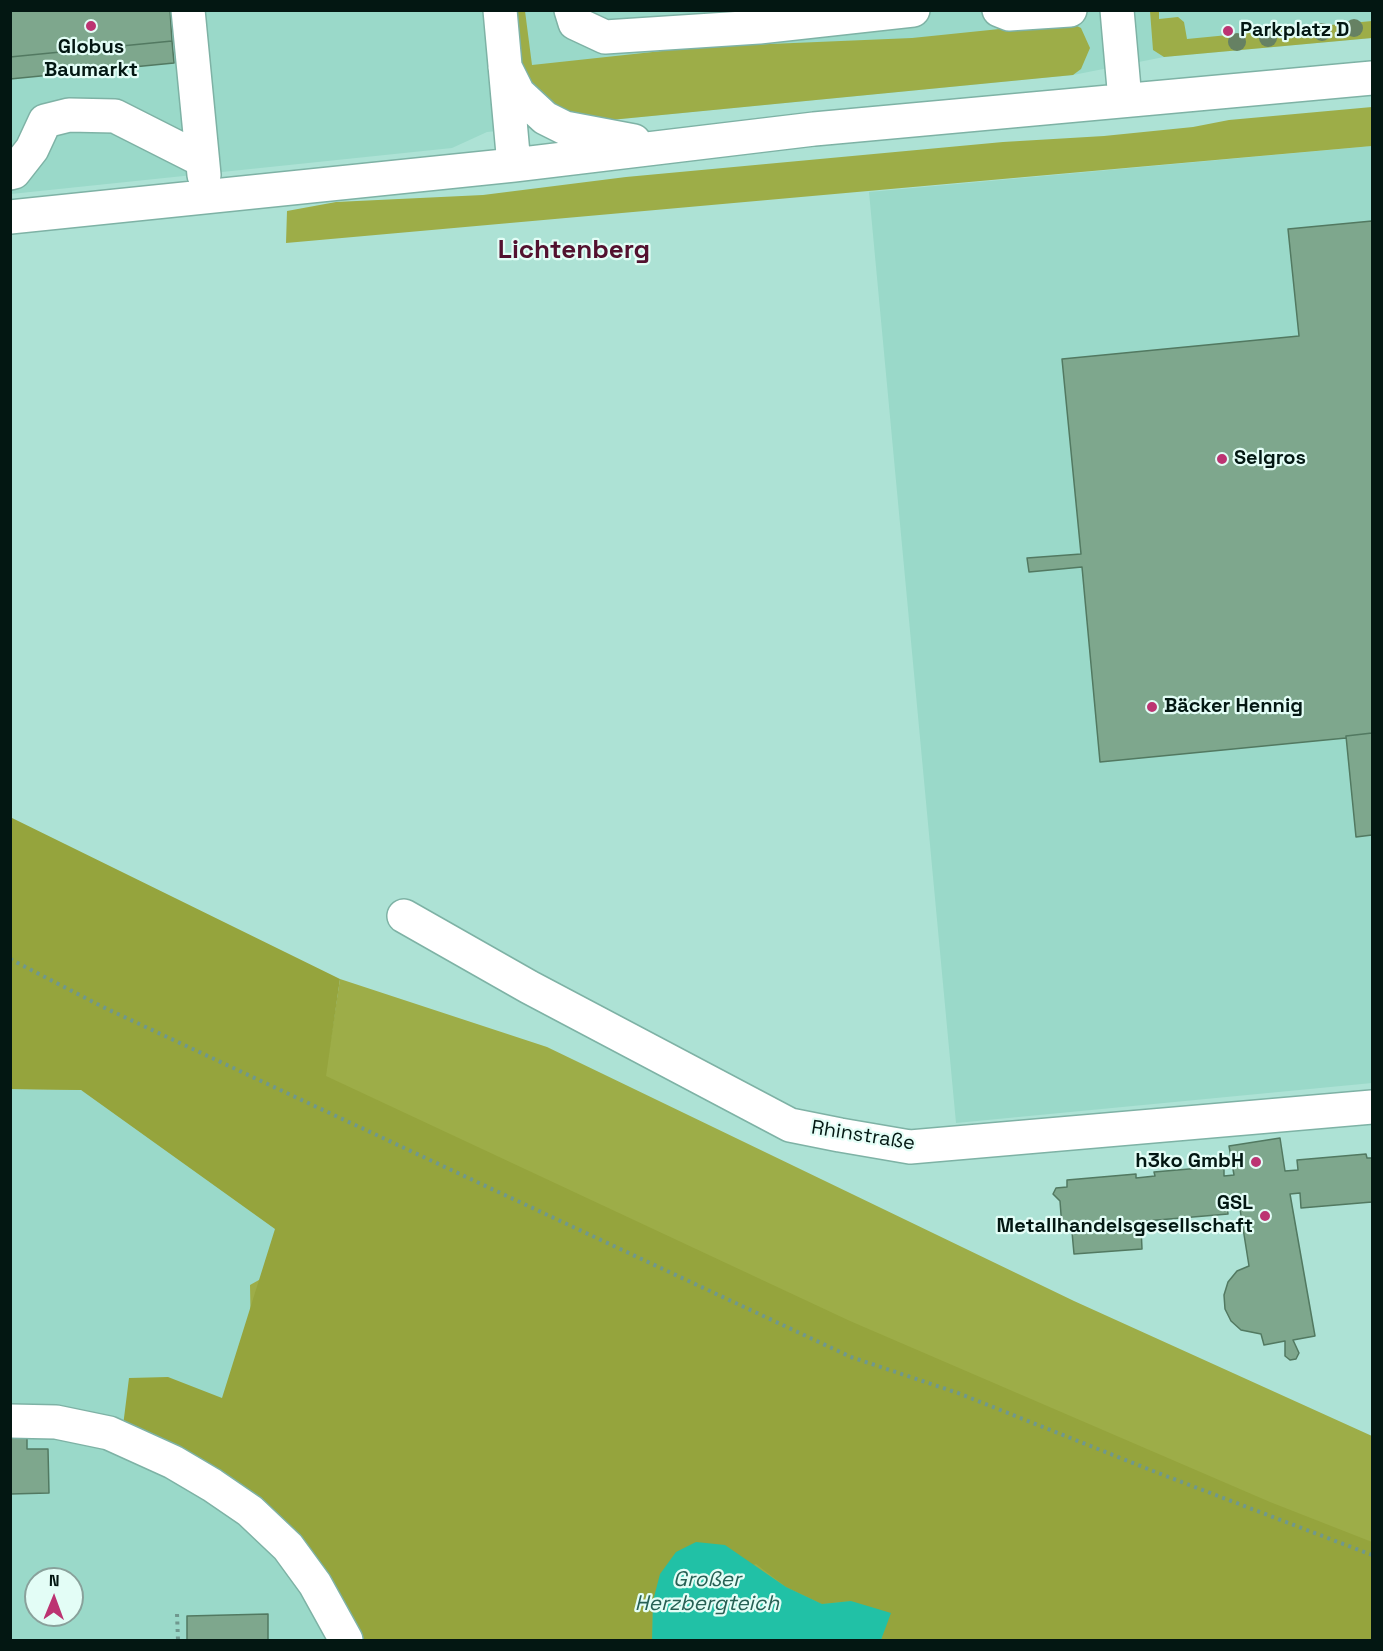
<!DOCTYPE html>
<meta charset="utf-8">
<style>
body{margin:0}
#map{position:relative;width:1383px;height:1651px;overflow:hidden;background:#ade2d5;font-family:"Space Grotesk",sans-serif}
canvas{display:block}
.frame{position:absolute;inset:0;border:12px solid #031712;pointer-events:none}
.north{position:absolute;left:24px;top:1567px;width:60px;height:60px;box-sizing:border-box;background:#e3fdf6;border:2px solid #89a19b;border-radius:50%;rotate:1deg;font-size:16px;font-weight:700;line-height:24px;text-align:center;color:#031712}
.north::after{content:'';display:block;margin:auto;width:21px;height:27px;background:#bc3472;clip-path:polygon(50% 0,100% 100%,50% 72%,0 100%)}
</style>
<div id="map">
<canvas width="1383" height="1651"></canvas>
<div class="frame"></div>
<div class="north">N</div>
</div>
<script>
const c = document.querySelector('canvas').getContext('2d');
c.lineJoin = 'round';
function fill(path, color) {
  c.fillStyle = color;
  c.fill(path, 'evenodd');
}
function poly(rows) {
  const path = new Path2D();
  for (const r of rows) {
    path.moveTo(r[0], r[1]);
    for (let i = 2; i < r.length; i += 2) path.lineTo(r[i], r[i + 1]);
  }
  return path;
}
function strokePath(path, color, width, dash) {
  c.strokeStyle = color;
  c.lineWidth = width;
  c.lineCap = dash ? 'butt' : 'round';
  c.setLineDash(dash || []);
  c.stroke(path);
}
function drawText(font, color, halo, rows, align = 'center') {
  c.font = font + ' "Space Grotesk",sans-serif';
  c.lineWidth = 4.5;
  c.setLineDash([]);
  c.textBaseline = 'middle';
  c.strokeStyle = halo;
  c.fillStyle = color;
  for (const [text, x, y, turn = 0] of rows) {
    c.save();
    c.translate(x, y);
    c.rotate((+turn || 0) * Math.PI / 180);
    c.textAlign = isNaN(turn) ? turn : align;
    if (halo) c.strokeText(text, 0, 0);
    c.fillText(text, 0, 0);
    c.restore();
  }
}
const built = poly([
 [11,11,1372,11,1372,38,1164,57,1073,75,487,132,452,148,11,194],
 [1372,146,1372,1083,956,1123,869,192],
 [11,1089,80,1090,405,1199,358,1640,11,1640],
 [36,1579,72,1579,72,1615,36,1615]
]);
const green = poly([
 [514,11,525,11,532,65,699,47,912,38,1058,23,1073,24,1081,28,1090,48,1081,69,1073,75,590,122,537,97,519,62],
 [1150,11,1159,11,1159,19,1178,17,1184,22,1187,39,1372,21,1372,38,1164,57,1153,50],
 [1372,107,1372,146,286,243,287,211,336,202,483,195,626,177,1003,142,1104,136,1193,127,1229,120],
 [10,918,325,1076,340,979,547,1047,1074,1301,1372,1436,1372,1640,358,1640,254,1499,250,1285,404,1199,190,1091,11,1089]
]);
const forest = poly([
 [10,817,340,979,326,1076,850,1321,1270,1502,1372,1542,1372,1640,881,1640,885,1628,851,1601,822,1604,786,1587,756,1564,653,1601,652,1640,358,1640,326,1591,123,1426,129,1378,168,1377,222,1398,275,1229,81,1090,11,1089]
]);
const water = poly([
 [696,1542,725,1545,786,1587,822,1604,851,1601,891,1613,881,1640,652,1640,653,1601,660,1574,676,1552]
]);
const building = poly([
 [10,10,170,10,172,41,10,57,10,10],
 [172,41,174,63,10,79,10,57,172,41],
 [1372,221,1372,733,1346,736,1346,738,1100,762,1082,567,1029,572,1027,558,1081,554,1062,359,1299,336,1288,229,1372,221],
 [1372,733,1372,835,1356,837,1346,736,1372,733],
 [1280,1138,1285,1171,1298,1170,1297,1160,1366,1154,1367,1158,1372,1158,1372,1202,1301,1208,1300,1193,1290,1194,1315,1336,1293,1340,1299,1353,1296,1359,1290,1360,1285,1356,1285,1341,1264,1345,1261,1334,1241,1330,1231,1321,1225,1309,1224,1295,1228,1282,1237,1271,1249,1266,1239,1203,1227,1205,1228,1214,1134,1222,1135,1227,1141,1227,1142,1249,1074,1254,1072,1232,1078,1232,1078,1227,1062,1228,1060,1201,1053,1194,1056,1188,1067,1187,1067,1180,1136,1174,1136,1178,1155,1176,1154,1172,1224,1166,1224,1176,1234,1175,1229,1146,1280,1138],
 [10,1433,27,1433,27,1449,48,1449,49,1493,10,1494,10,1433],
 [268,1614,268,1640,187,1640,187,1616,268,1614]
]);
const path = poly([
 [10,959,103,1007,851,1357,958,1393,1153,1471,1372,1555],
 [177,1614,178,1640]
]);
const minor = poly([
 [188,10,204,175],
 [500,10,514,165],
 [571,10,575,23,605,37,759,27,913,10],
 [999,10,1009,14,1070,10],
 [1117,10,1125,100],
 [505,67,518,93,545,118,565,128,634,141],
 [10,173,14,172,32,149,45,121,69,115,115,116,202,160],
 [10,217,514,165,814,129,1372,78],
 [404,916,529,987,790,1125,840,1135,910,1147,1372,1107],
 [10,1421,56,1422,109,1433,173,1462,212,1485,250,1511,288,1547,315,1584,346,1640]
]);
const trees = [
 [1354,28],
 [1322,32],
 [1268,38],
 [1237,42]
];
const markers = [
 [91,26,6,"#bc3472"],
 [1228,31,6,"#bc3472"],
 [1222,459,6,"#bc3472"],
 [1152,707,6,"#bc3472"],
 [1256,1162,6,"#bc3472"],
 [1265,1216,6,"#bc3472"]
];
const poiNames = [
 ["Parkplatz D",1240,31],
 ["Globus",91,48,"center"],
 ["Baumarkt",91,71,"center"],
 ["Selgros",1234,459],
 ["Bäcker Hennig",1164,707],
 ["h3ko GmbH",1244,1162,"right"],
 ["GSL",1253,1204,"right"],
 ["Metallhandelsgesellschaft",1253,1227,"right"]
];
const streetNames = [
 ["Rhinstraße",863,1136,9]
];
const waterNames = [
 ["Großer",707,1580],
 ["Herzbergteich",707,1604]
];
const districtNames = [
 ["Lichtenberg",574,251]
];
fill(built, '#9ad9c9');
fill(green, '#9dad48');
fill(forest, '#95a43d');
fill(water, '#21c1a6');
fill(building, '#7ea78d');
strokePath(building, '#527961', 1.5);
strokePath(minor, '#7eb2a5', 36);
strokePath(path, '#6f988e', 4, [3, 4.5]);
strokePath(minor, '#fff', 33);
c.fillStyle = '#668163';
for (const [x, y] of trees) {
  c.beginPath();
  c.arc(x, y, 9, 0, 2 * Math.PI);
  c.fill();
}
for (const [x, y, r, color] of markers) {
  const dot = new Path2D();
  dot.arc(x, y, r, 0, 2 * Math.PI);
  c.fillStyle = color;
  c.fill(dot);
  strokePath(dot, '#e3fdf6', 2);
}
drawText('bold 20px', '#031712', '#e3fdf6', poiNames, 'left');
drawText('20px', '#031712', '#e3fdf6', streetNames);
drawText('italic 21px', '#276054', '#e3fdf6', waterNames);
drawText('bold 26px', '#53112f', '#e3fdf6', districtNames);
</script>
